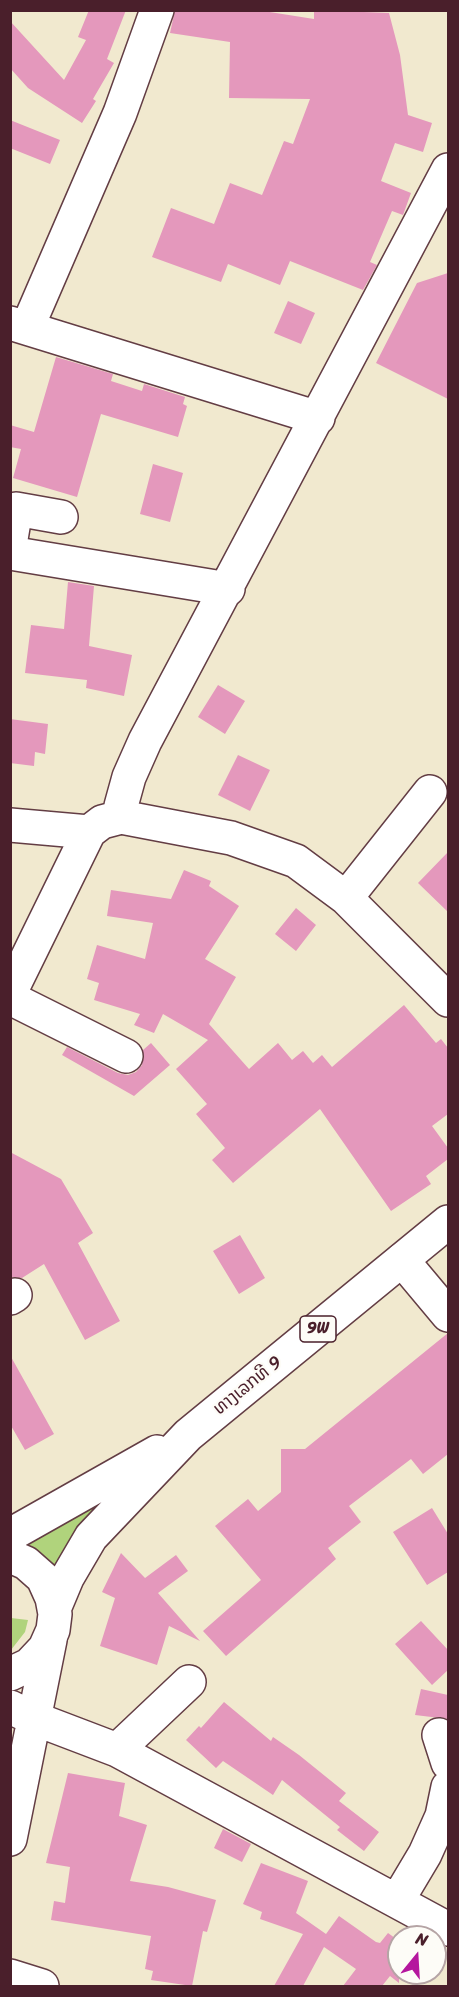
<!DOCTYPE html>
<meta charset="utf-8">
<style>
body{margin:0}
#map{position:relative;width:459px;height:1997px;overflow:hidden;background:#f1e9cf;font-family:Sriracha,sans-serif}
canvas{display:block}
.frame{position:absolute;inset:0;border:12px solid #4a1f2b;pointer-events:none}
.north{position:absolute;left:387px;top:1925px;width:60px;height:60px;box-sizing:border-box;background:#fdfcf7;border:2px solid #b5a4a5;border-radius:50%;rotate:18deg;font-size:16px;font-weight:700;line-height:24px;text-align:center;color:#4a1f2b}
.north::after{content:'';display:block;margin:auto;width:21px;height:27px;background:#b5179e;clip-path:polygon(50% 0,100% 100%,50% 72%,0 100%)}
</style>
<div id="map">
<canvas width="459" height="1997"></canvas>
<div class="frame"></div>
<div class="north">N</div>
</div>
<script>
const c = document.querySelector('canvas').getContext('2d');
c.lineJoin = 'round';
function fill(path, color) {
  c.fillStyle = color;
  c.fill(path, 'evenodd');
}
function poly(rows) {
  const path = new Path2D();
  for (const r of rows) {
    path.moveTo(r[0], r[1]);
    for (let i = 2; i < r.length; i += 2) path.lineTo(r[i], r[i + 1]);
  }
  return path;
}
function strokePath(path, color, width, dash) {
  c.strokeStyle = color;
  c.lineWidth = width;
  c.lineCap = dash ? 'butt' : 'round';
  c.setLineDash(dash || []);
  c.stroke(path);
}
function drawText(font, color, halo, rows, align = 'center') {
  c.font = font + ' Sriracha,"Noto Sans Lao",sans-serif';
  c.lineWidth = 4.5;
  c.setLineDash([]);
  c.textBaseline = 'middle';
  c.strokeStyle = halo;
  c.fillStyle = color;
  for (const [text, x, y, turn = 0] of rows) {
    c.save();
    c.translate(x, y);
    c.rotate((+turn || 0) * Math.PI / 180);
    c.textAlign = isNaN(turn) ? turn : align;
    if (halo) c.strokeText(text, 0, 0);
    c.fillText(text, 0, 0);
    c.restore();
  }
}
const green = poly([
 [112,1490,55,1579,22,1545],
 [11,1618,28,1620,25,1632,11,1650]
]);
const building = poly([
 [89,10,126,10,107,59,114,63,93,99,96,101,82,123,28,88,10,68,10,21,64,80,86,40,78,37],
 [175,10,257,10,314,19,314,10,389,13,400,55,408,115,432,123,423,152,395,143,381,181,411,193,403,215,392,211,370,262,377,265,363,290,290,261,280,285,228,264,221,282,152,257,171,208,214,224,230,183,262,195,284,141,293,144,310,99,229,98,230,42,170,33],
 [10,120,60,140,50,164,10,148],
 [448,273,448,399,376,363,417,283],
 [288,301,315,313,301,344,274,333],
 [56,357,113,374,111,381,142,391,144,384,185,397,183,404,187,406,178,437,101,414,77,497,13,478,21,449,10,447,10,425,34,432],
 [153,464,183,473,170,522,140,514],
 [68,582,94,586,89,646,132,655,124,696,86,688,87,680,25,673,31,625,64,629],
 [218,685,245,701,225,734,198,717],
 [10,719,48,724,45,754,35,752,34,766,10,763],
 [238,755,270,770,250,811,218,795],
 [448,852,448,912,418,883],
 [184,870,211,881,209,886,239,906,205,959,236,977,209,1024,249,1069,278,1043,292,1060,303,1051,313,1063,322,1055,332,1067,404,1005,436,1043,441,1039,448,1048,448,1114,432,1126,448,1148,448,1159,426,1176,431,1184,391,1211,320,1109,233,1183,212,1160,225,1148,196,1114,207,1104,176,1069,208,1040,163,1014,154,1033,134,1025,140,1014,94,1000,99,983,87,979,97,945,145,959,153,923,107,916,111,890,171,899],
 [296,908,316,925,296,951,275,934],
 [151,1043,170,1065,134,1096,62,1055,67,1047,118,1073,128,1075,136,1072,142,1065,143,1050],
 [10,1152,61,1179,93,1233,78,1243,120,1321,85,1340,44,1264,22,1278,10,1277],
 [240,1235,265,1278,239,1294,213,1251],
 [448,1333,448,1454,423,1474,411,1459,349,1506,361,1522,328,1548,336,1559,226,1656,203,1631,261,1580,215,1526,248,1499,258,1511,281,1492,281,1449,305,1449],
 [10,1355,54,1434,25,1450,10,1424],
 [432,1508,448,1534,448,1572,427,1585,393,1532],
 [121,1553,145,1578,176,1555,188,1571,158,1593,200,1641,169,1626,157,1665,100,1646,115,1598,102,1592],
 [421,1621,448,1650,448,1670,432,1685,395,1644],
 [421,1689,448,1695,448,1719,415,1715],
 [224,1702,271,1741,273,1737,299,1755,346,1793,339,1801,379,1832,364,1851,337,1830,340,1827,282,1780,273,1795,223,1761,216,1768,186,1740,199,1726,201,1728],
 [68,1773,125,1783,119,1816,147,1825,130,1881,168,1887,216,1900,207,1932,203,1931,192,1986,151,1980,153,1971,145,1969,151,1936,51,1920,54,1901,65,1903,70,1867,46,1863],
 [223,1829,251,1844,242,1862,214,1848],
 [261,1863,308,1881,296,1913,326,1934,339,1916,376,1942,380,1943,388,1933,399,1941,399,1983,390,1976,382,1986,343,1986,356,1969,324,1947,303,1986,274,1986,303,1934,260,1919,262,1912,243,1904]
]);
const minor = poly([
 [10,323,318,418],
 [27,328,120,113,157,10],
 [10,545,16,509,61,517],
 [10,553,228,589],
 [121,817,231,838,296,861,346,898,448,1000],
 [10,825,89,832],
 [346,898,430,792],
 [10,993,89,832,102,822,121,817,121,806,129,777,145,741,448,170],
 [10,998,126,1056],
 [402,1260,448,1315],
 [10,1298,15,1295],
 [10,1707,33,1718,117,1750,448,1929],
 [439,1735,448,1763],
 [117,1750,189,1682],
 [10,1839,50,1640],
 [397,1901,425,1854,442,1816,448,1787],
 [10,1976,42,1986]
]);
const major = poly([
 [10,1535,157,1452],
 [10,1556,26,1563,43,1578,52,1598,55,1614,53,1630,45,1648,29,1665,10,1674],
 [54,1609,67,1578,91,1537,188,1435,448,1222]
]);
const shields = [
 [318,1329,36]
];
const shieldNames = [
 ["9W",318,1329]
];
const streetNames = [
 ["ທາງເລກທີ 9",248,1386,-39]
];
fill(green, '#b0d37c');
fill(building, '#e498bc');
strokePath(minor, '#633d44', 36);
strokePath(major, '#633d44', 36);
strokePath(minor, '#fff', 33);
strokePath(major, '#fff', 33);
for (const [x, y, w] of shields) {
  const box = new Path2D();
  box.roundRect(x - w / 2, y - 13, w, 26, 4.5);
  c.fillStyle = '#fdfcf7';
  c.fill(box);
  strokePath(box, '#4a1f2b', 1.5);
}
drawText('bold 16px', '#4a1f2b', null, shieldNames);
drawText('18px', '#4a1f2b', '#fdfcf7', streetNames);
</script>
